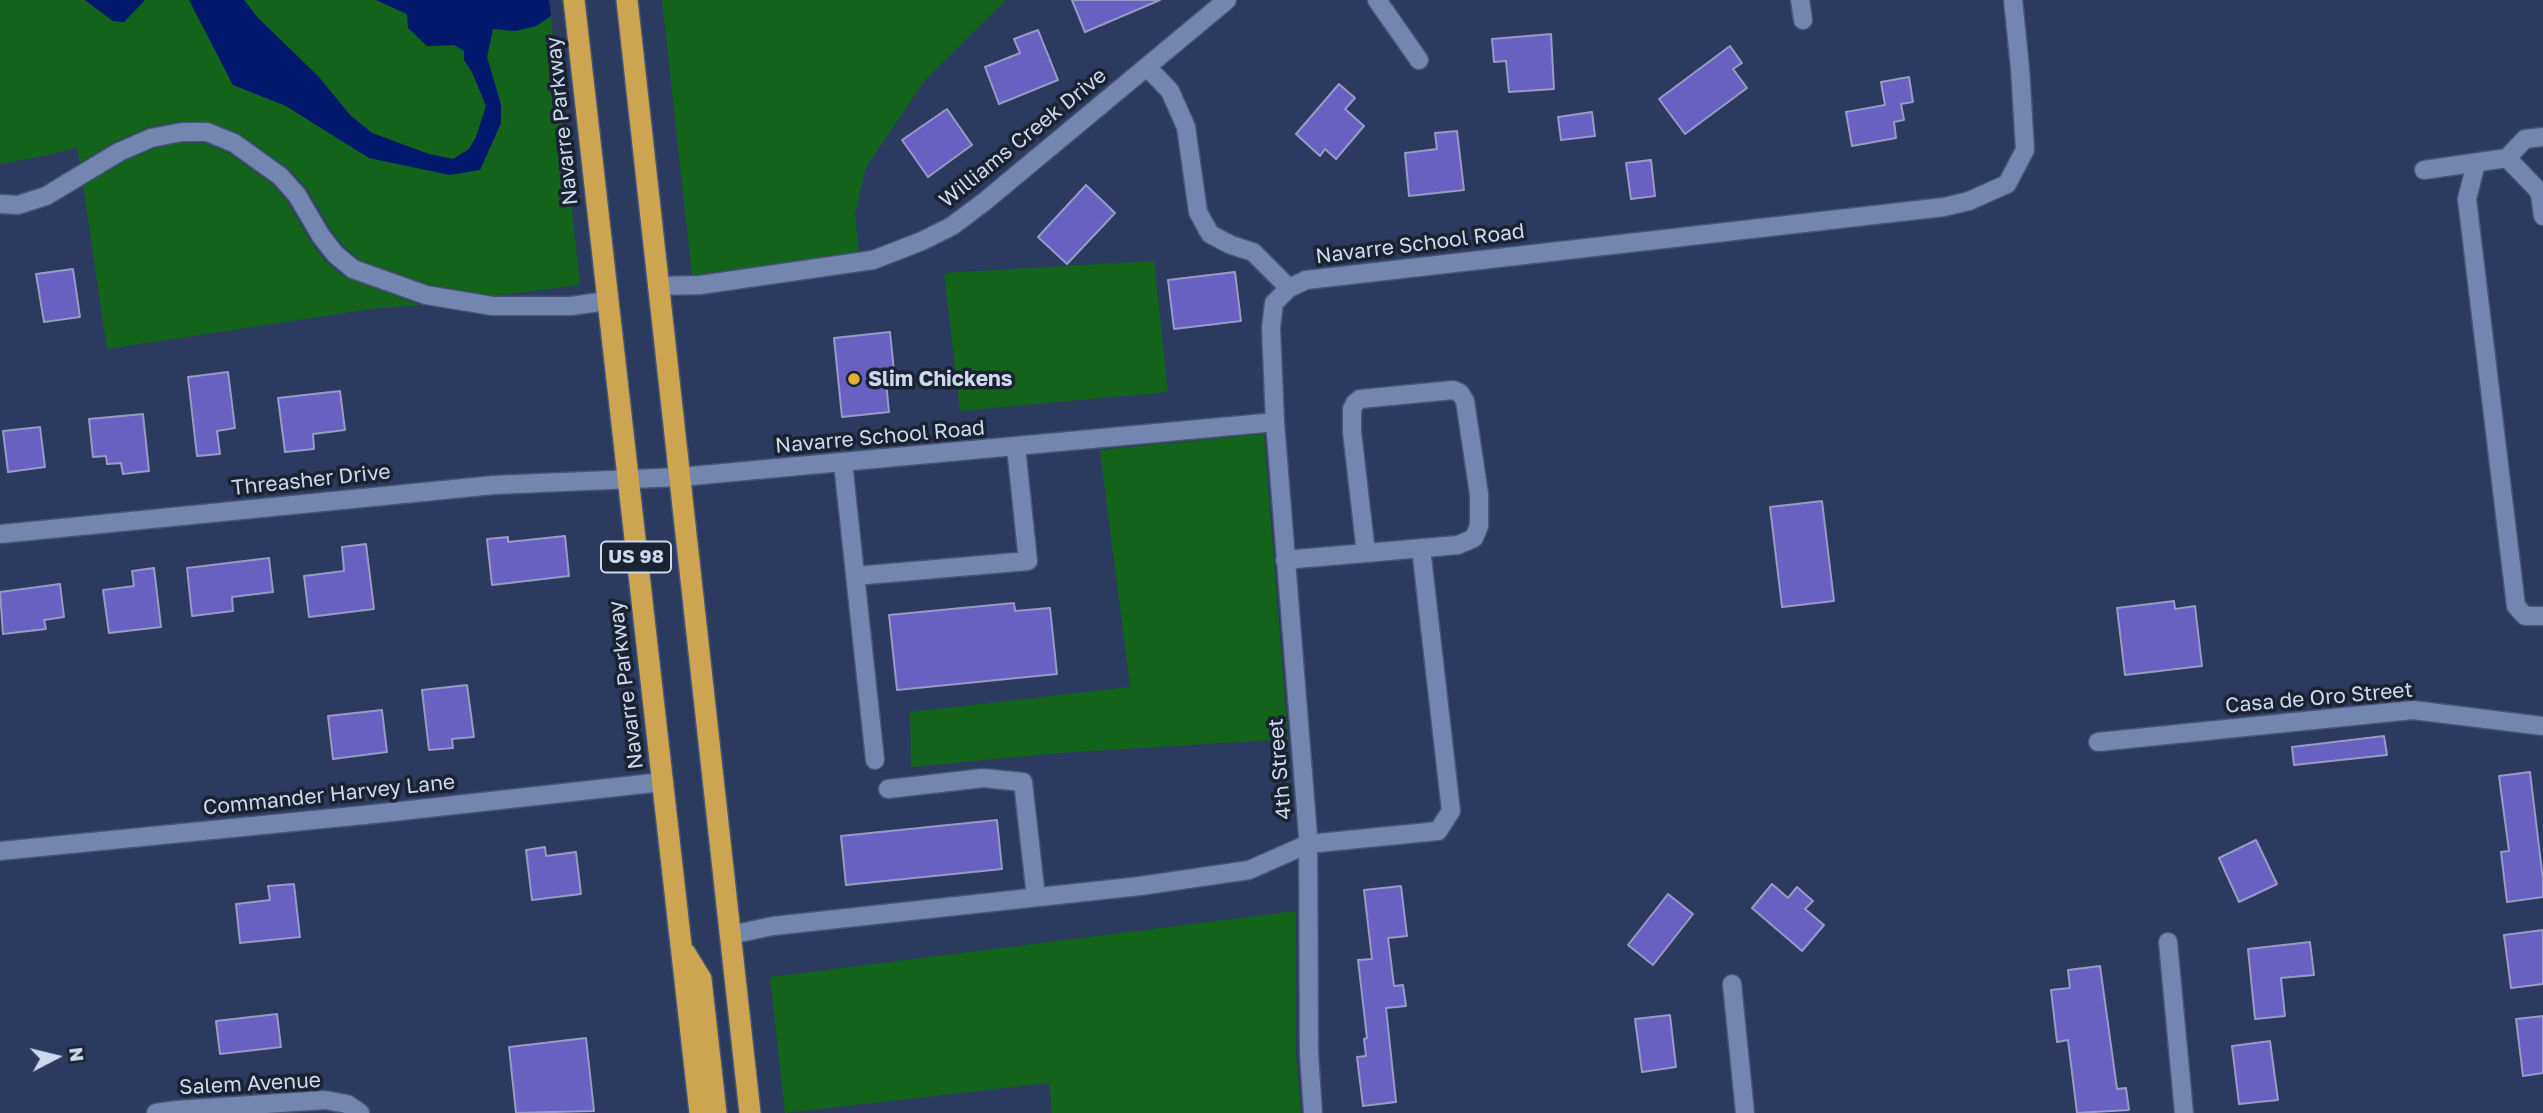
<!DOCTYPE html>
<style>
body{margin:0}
#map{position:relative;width:2543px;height:1113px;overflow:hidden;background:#2a3b5f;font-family:"Golos Text",sans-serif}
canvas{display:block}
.north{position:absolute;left:21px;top:1022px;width:70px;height:70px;-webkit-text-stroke:5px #1b2333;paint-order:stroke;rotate:83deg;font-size:19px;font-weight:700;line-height:28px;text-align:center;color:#cdd9ef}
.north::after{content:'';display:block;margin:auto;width:24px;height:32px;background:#cdd9ef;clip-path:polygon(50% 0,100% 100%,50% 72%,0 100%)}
</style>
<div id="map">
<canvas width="2543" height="1113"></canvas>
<div class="north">N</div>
</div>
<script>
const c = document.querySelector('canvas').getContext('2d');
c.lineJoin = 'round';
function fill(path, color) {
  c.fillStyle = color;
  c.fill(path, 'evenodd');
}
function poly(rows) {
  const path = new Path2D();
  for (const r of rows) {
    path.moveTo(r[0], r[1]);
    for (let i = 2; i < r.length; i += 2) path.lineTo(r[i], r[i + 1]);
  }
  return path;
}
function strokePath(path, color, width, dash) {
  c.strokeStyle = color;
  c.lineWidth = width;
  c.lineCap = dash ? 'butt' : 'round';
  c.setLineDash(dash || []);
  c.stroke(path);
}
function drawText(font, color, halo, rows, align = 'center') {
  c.font = font + ' "Golos Text",sans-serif';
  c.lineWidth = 7;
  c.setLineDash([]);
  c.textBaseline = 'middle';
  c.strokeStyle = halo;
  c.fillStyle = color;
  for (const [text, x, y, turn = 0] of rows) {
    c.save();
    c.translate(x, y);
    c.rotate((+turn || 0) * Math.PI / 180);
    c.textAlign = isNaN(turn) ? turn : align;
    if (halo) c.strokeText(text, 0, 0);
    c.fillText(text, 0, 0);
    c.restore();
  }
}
const green = poly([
 [0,0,85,0,113,21,124,22,145,0,189,0,233,85,286,106,369,158,480,170,501,123,501,105,487,57,493,29,516,31,536,26,551,16,580,285,493,296,430,285,360,260,345,247,331,230,308,190,288,168,241,135,213,123,183,121,149,127,114,142,80,163,77,147,49,155,0,164],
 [244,0,376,0,407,14,427,46,454,45,464,51,464,60,472,72,486,106,477,137,469,149,454,159,429,154,372,133,350,115,318,76,258,18],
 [662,0,1006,0,926,79,866,167,855,214,859,252,692,275],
 [183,142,204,143,227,152,271,183,287,201,311,242,325,261,345,277,420,305,379,308,107,349,83,186,125,161,155,148],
 [1154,261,1168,392,960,411,944,273],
 [1264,434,1288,739,1059,753,911,767,910,712,1130,687,1100,450],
 [1296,911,1296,1054,1301,1113,1052,1113,1049,1083,785,1113,770,977]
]);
const water = poly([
 [85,0,145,0,124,22,113,21],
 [189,0,244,0,258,18,318,76,350,115,372,133,429,154,453,159,469,149,476,137,486,106,472,72,464,60,464,51,454,45,427,46,408,28,407,14,376,0,549,0,551,16,536,26,515,31,493,29,487,57,501,105,501,123,480,170,450,175,369,158,286,106,233,85]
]);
const building = poly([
 [1072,0,1160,0,1085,32,1072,0],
 [1038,30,1058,80,999,104,985,67,1020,53,1014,39,1038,30],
 [1551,34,1554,89,1509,92,1506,61,1494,62,1492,39,1551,34],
 [1730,46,1742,63,1733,69,1747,88,1685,134,1659,99,1730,46],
 [1909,77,1913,102,1901,104,1904,120,1894,122,1896,138,1852,146,1846,112,1885,105,1881,82,1909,77],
 [1339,84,1355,98,1345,109,1364,126,1336,159,1325,149,1320,156,1296,134,1339,84],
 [947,109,972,145,928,177,902,140,947,109],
 [1592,112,1595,136,1561,140,1558,117,1592,112],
 [1457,131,1464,190,1409,196,1405,153,1437,149,1435,133,1457,131],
 [1651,160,1655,196,1631,199,1626,163,1651,160],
 [1086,185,1115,213,1067,264,1038,237,1086,185],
 [73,269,80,317,44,322,36,274,73,269],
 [1235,272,1241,321,1174,329,1168,280,1235,272],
 [890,332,894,371,885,372,889,412,842,417,834,338,890,332],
 [228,372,235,428,217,431,220,454,197,456,188,377,228,372],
 [340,391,345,430,313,434,314,449,285,452,278,398,340,391],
 [143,414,149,471,123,474,121,463,107,464,106,456,93,457,89,419,143,414],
 [40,427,45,467,8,472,3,431,40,427],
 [1822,501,1834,601,1782,607,1770,507,1822,501],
 [565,536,569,576,492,585,487,539,508,537,508,542,565,536],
 [366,544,374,609,309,617,304,576,344,571,342,547,366,544],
 [269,558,273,592,232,597,233,611,192,616,187,568,269,558],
 [154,568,161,627,109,633,103,590,134,586,132,571,154,568],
 [60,584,64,617,44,620,46,629,3,634,0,592,60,584],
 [2174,601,2175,609,2195,606,2202,666,2125,675,2117,608,2174,601],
 [1014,603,1015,611,1050,608,1057,674,897,690,889,615,1014,603],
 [467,685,474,737,452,739,453,748,429,750,422,690,467,685],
 [382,710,387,752,333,759,328,716,382,710],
 [2384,736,2387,755,2294,765,2292,747,2384,736],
 [2530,772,2543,880,2543,897,2507,902,2501,852,2509,851,2499,776,2530,772],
 [997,820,1002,869,846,885,841,836,997,820],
 [2256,840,2277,884,2239,902,2219,858,2256,840],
 [545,847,546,856,576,852,581,894,532,900,526,850,545,847],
 [294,884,300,937,240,943,236,904,270,900,268,886,294,884],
 [1772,884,1788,898,1797,887,1813,901,1805,909,1824,925,1802,951,1752,908,1772,884],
 [1401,886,1407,936,1388,938,1394,986,1403,985,1406,1006,1386,1008,1396,1102,1363,1106,1357,1057,1366,1056,1364,1039,1367,1038,1358,960,1372,959,1364,890,1401,886],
 [1668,894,1693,914,1653,965,1628,945,1668,894],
 [2543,930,2543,984,2511,988,2504,935,2543,930],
 [2310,942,2314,975,2281,978,2285,1016,2255,1019,2248,949,2310,942],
 [2100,966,2117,1089,2126,1088,2129,1110,2077,1113,2068,1040,2057,1042,2051,990,2070,988,2068,970,2100,966],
 [277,1014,281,1047,220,1054,216,1021,277,1014],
 [1670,1015,1676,1067,1642,1072,1635,1019,1670,1015],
 [2543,1016,2543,1073,2523,1076,2516,1019,2543,1016],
 [586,1038,594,1111,516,1113,509,1047,586,1038],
 [2270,1041,2278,1100,2239,1104,2232,1046,2270,1041]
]);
const minor = poly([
 [1377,0,1419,60],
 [1800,0,1803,20],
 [1147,67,1170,91,1186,127,1198,212,1210,234,1231,245,1253,252,1289,288],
 [2507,158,2536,188,2540,194,2543,216],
 [2476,163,2467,199,2516,606,2525,616,2543,616],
 [2424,170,2507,158,2525,139,2543,137],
 [0,204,18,205,46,196,119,152,151,138,182,132,207,132,234,143,280,176,297,195,321,236,335,254,353,269,426,295,492,306,571,306,607,301],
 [658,286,700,285,873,260,922,241,952,226,984,202,1227,0],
 [843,463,875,760],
 [0,534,494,485,680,477,1275,422],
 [1285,560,1458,545,1474,538,1479,526,1479,494,1465,401,1460,393,1453,390,1360,399,1355,403,1352,409,1352,432,1366,553],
 [855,576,1028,561,1016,447],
 [2098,742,2413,710,2543,726],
 [888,789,983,778,1023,782,1036,897],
 [0,851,374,814,662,782],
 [730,935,773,926,1140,886,1249,870,1308,844,1438,831,1451,811,1421,548],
 [2168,942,2184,1113],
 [1732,984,1745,1113],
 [156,1113,177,1110,325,1100,347,1104,360,1113],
 [1313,1113,1309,1054,1308,836,1275,422,1271,328,1274,303,1289,288,1306,280,1944,207,1969,201,2007,184,2025,150,2020,68,2013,0]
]);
const highway = poly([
 [574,0,700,1113],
 [627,0,750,1113],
 [685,953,701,979,716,1113]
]);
const markers = [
 [854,379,7,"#e3ae34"]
];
const shields = [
 [636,557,70]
];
const shieldNames = [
 ["US 98",636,557]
];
const streetNames = [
 ["Navarre Parkway",562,121,-96],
 ["Williams Creek Drive",1023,138,-39],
 ["Navarre School Road",1420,244,-7],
 ["Navarre School Road",880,437,-5],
 ["Threasher Drive",311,480,-6],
 ["Navarre Parkway",626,685,-97],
 ["Casa de Oro Street",2319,698,-5],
 ["4th Street",1280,769,-95],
 ["Commander Harvey Lane",329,795,-6],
 ["Salem Avenue",250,1084,-3]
];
const poiNames = [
 ["Slim Chickens",868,379]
];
fill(green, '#14631a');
fill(water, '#01186c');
fill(building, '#6861c1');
strokePath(building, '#9999c7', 2);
strokePath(minor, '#465573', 21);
strokePath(highway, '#465573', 24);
strokePath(minor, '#7286af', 18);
strokePath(highway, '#cda551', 21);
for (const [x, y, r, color] of markers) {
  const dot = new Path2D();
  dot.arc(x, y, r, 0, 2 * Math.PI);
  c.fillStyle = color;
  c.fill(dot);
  strokePath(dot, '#1b2333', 2.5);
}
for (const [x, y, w] of shields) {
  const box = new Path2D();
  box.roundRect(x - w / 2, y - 15.5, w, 31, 5);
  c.fillStyle = '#1b2333';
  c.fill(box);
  strokePath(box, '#cdd9ef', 2);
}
drawText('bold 19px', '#cdd9ef', null, shieldNames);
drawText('21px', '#cdd9ef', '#1b2333', streetNames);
drawText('bold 21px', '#cdd9ef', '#1b2333', poiNames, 'left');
</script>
